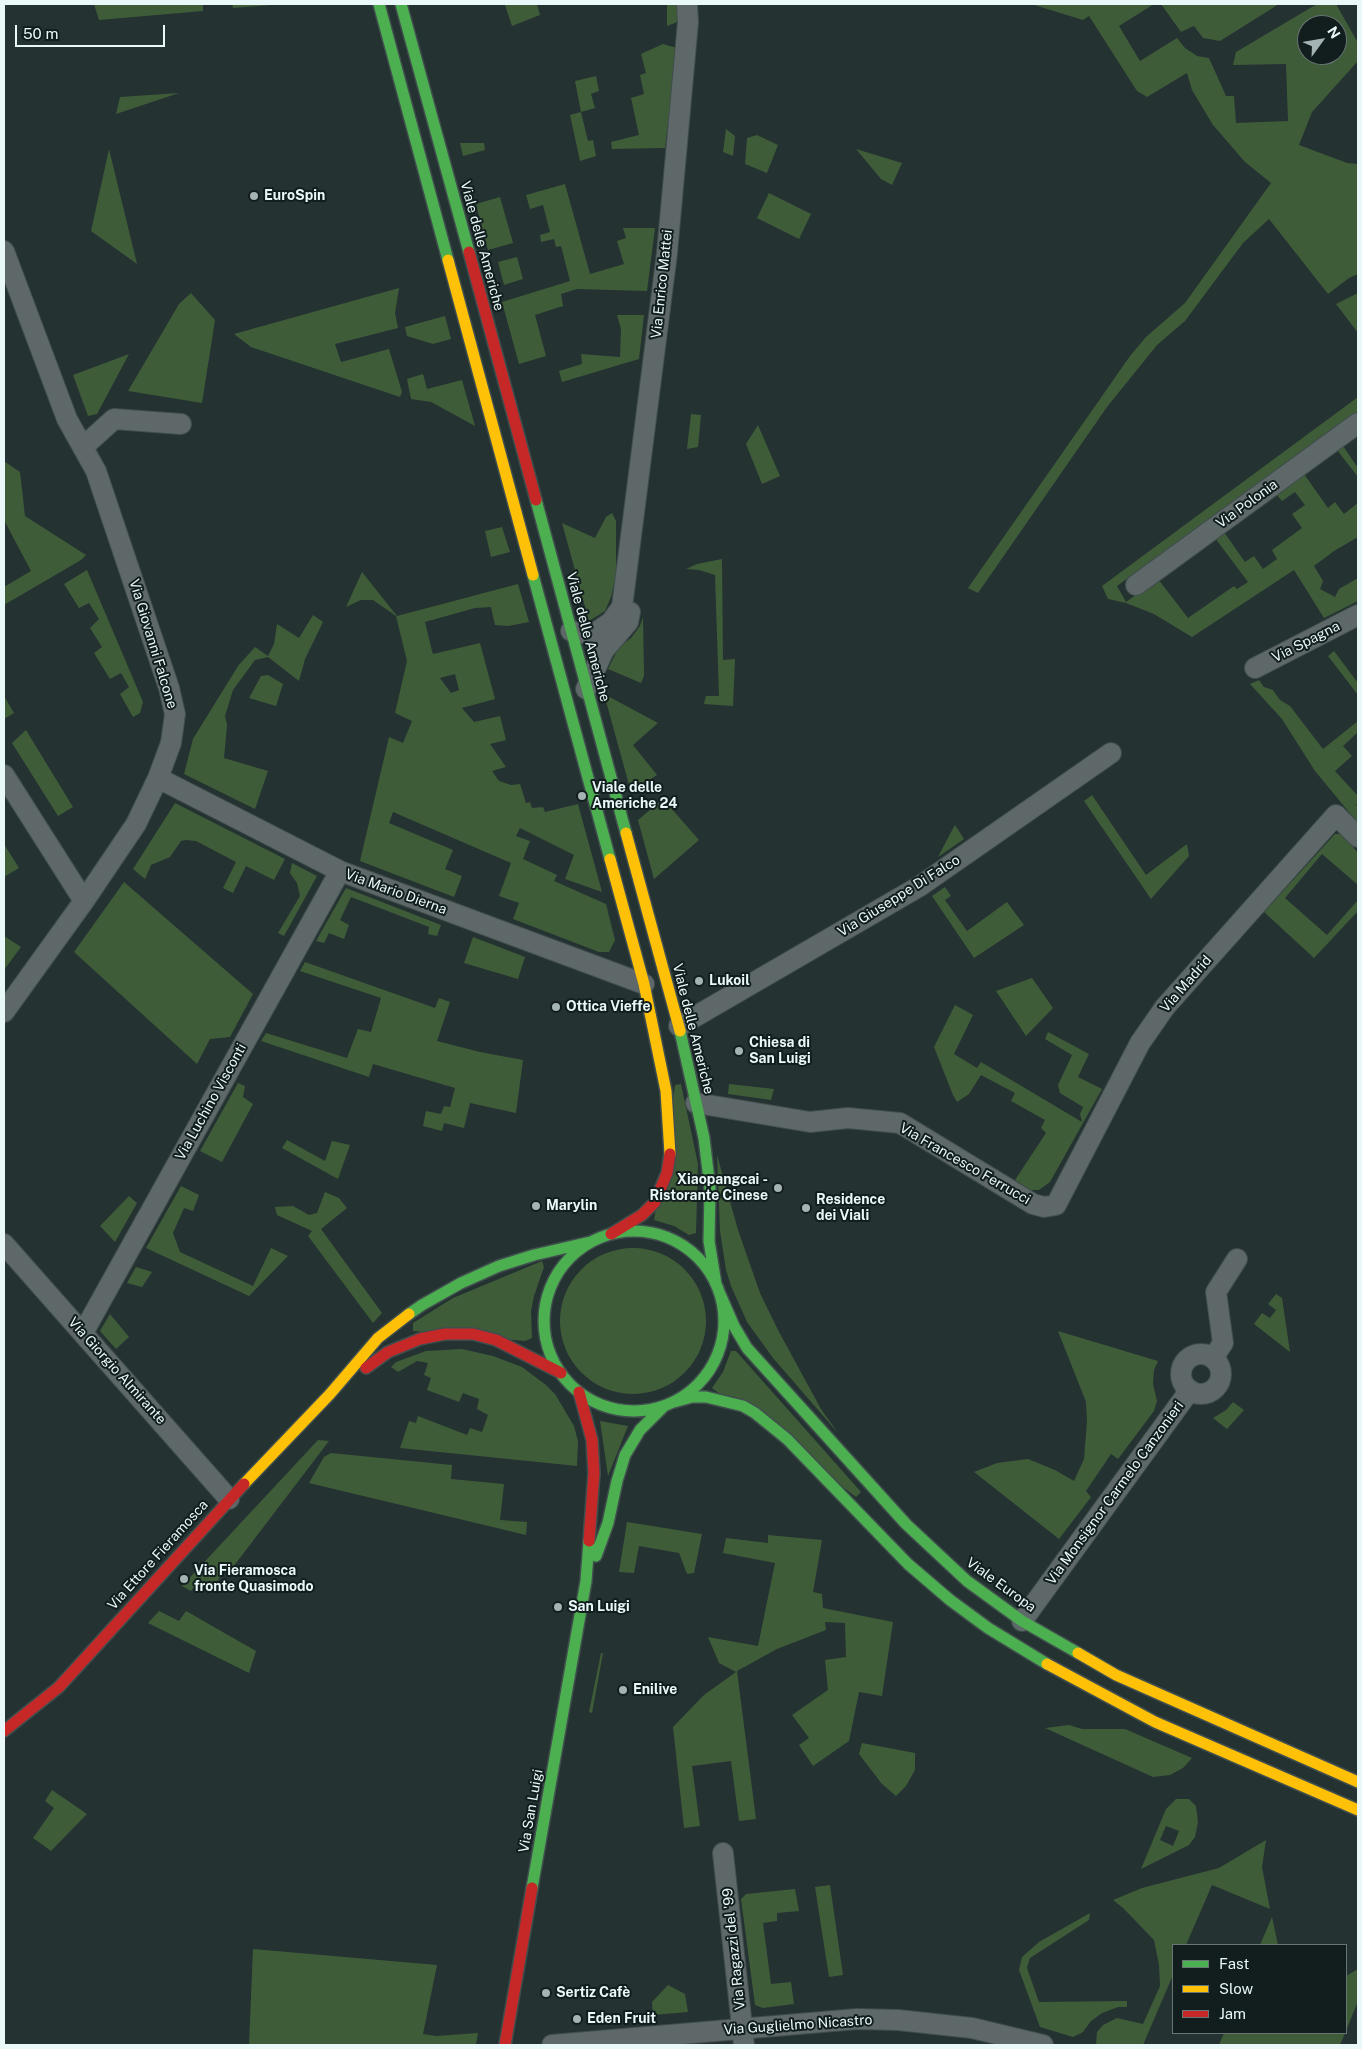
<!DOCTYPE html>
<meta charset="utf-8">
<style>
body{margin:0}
#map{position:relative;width:1362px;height:2049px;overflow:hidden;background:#243232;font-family:"Public Sans",sans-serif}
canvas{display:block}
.frame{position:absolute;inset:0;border:5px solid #e9f8f8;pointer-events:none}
.legend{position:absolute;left:1172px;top:1944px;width:175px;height:90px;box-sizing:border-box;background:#121d1d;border:1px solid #687575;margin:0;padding:6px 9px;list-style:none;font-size:15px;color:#e9f8f8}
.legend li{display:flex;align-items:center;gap:10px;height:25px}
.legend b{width:25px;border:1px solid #687575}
.north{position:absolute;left:1297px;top:15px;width:50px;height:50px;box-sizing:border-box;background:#121d1d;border:1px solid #687575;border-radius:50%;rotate:58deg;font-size:14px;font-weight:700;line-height:20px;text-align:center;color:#e9f8f8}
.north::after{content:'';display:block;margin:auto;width:18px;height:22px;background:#a4b3b3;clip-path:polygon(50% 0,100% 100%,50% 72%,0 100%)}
.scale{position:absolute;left:15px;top:25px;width:150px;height:22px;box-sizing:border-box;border:2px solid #e9f8f8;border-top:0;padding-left:6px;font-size:15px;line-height:18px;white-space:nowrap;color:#e9f8f8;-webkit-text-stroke:4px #121d1d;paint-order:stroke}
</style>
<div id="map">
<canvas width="1362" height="2049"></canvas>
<div class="frame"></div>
<ul class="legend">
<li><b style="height:6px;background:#4caf50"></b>Fast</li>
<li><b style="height:6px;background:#ffc107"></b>Slow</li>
<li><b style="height:6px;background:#c62828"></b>Jam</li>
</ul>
<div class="north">N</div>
<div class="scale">50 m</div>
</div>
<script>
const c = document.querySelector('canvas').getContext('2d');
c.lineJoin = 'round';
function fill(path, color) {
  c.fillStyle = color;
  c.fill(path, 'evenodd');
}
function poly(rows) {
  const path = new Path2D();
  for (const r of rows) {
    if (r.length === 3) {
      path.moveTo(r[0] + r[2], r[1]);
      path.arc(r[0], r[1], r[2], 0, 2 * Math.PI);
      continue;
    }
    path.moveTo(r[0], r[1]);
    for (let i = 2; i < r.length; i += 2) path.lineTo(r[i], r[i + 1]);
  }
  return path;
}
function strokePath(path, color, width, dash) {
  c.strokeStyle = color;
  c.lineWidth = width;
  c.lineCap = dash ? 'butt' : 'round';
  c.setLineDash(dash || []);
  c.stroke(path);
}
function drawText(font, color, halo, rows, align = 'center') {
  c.font = font + ' "Public Sans",sans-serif';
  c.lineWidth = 4;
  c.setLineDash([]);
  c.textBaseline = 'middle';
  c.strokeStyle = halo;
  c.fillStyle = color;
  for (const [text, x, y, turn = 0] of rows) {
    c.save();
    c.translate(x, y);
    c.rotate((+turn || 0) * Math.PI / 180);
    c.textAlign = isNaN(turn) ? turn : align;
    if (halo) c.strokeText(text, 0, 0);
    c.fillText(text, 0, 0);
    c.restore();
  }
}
const green = poly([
 [94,4,203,4,203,11,99,20],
 [232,4,283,4,233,8],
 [512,4,537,4,540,15,512,26,505,5],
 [667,4,679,4,680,21,667,26],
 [1031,4,1154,4,1119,26,1140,61,1177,38,1185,48,1197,56,1209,58,1226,96,1234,96,1236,123,1288,121,1286,64,1233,65,1236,52,1317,4,1336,4,1358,43,1358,61,1312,112,1299,145,1347,163,1358,164,1358,274,1349,278,1328,294,1269,219,1243,243,1185,321,1157,345,1107,407,978,593,968,588,1130,356,1146,337,1185,303,1271,183,1245,162,1213,125,1192,90,1187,73,1147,97,1137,91,1089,16,1083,20],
 [1307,25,1337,25,1337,55,1307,55],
 [1161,4,1230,5,1279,4,1220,41,1203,38,1194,26,1181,32],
 [663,44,677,48,665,148,612,149,611,142,639,135,631,98,644,94,640,75,646,73,641,54],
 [596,76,599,91,591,94,595,108,581,112,588,141,593,140,596,156,580,161,570,115,581,112,575,81],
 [179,93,116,114,120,97],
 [726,129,735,136,733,156,723,152],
 [757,135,778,145,767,173,745,164,747,138],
 [460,143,484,143,485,150,463,156],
 [109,149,137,264,91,231],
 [856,149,902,163,892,185,881,179],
 [565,184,590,274,624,264,617,241,626,238,623,228,655,228,647,291,577,289,561,294,563,306,535,315,546,356,519,364,502,302,570,281,561,246,556,247,554,239,541,242,540,235,550,232,543,205,530,209,526,195],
 [769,193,811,214,799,239,757,218],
 [500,197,513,243,488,250,476,204],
 [517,257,523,279,504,285,498,262],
 [399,288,395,313,398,328,335,344,341,362,389,349,402,392,400,397,251,347,234,334],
 [191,293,215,320,202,403,128,391,179,304],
 [1358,293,1358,333,1336,304],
 [617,315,644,315,639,359,562,382,559,371,582,364,581,354,620,357,621,329],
 [445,316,451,339,433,344,407,336,405,327],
 [129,354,97,414,88,416,73,375],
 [423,374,427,389,462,380,475,426,431,402,411,399,407,379],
 [1358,397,1358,411,1117,586,1126,602,1158,579,1188,618,1234,586,1237,589,1248,582,1215,538,1224,532,1245,562,1254,556,1263,569,1277,559,1272,550,1302,528,1292,514,1305,505,1295,492,1282,501,1276,494,1304,474,1328,508,1335,502,1344,514,1358,503,1358,537,1334,551,1314,566,1323,581,1320,589,1335,597,1339,589,1358,578,1358,601,1324,618,1294,570,1192,637,1154,614,1126,603,1108,599,1102,586],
 [691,414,701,415,698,447,687,449],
 [758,425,780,476,762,484,746,444],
 [1343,446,1358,468,1358,477,1337,450],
 [4,461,20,472,25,516,86,555,81,560,4,605,4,587,31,571,4,520],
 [612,513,616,521,616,574,611,597,605,611,589,621,562,523,595,538,606,517],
 [502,527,510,552,491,557,485,531],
 [722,559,723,660,735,659,733,706,704,704,706,696,719,696,715,575,699,570,686,569,697,564],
 [87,570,143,702,140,713,133,717,120,694,129,687,121,673,110,679,94,653,102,647,90,628,99,619,89,603,79,608,64,584],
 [362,572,397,616,518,584,529,622,508,626,495,625,491,607,475,608,425,622,432,651,433,654,480,643,495,699,462,708,474,722,500,716,506,740,490,744,506,767,492,771,499,781,511,785,520,784,526,803,530,802,532,808,543,807,545,812,578,804,602,892,565,879,574,855,520,828,516,836,530,841,523,859,557,875,554,881,606,904,615,940,609,952,599,952,513,919,519,903,499,896,511,863,393,812,389,823,453,850,445,869,462,876,454,897,360,861,389,737,403,743,412,721,395,713,407,661,396,616,373,600,361,600,346,607],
 [455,674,459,690,451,693,440,678],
 [313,615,323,622,305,659,299,681,268,657,255,660,233,690,225,716,227,725,224,758,268,771,255,809,184,774,193,739,238,666,255,647,268,656,274,644,277,624,299,638],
 [643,617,644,676,641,683,608,669,619,647,631,638,640,626],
 [1334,651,1358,683,1358,695,1328,656],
 [268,675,283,684,276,706,249,698,261,676],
 [1259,680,1264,687,1273,690,1280,700,1290,706,1323,749,1358,721,1358,732,1343,746,1352,756,1335,771,1358,796,1358,803,1356,805,1358,807,1358,823,1315,771,1282,719,1250,684],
 [604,694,658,723,633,745,657,775,631,792],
 [4,696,14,713,4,719],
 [26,730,73,807,58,816,12,743],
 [1092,795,1146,875,1187,844,1189,856,1151,899,1084,801],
 [663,799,699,840,654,879,638,820],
 [175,803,285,859,274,880,246,866,233,893,223,888,236,862,196,841,186,840,181,841,170,857,151,865,145,879,133,869],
 [955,825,964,839,938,857,950,834],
 [1335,834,1342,834,1358,853,1358,885,1322,854,1285,898,1327,935,1358,900,1358,911,1314,958,1264,912],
 [4,844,19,868,4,877],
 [292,863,317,876,284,936,278,933,300,896,297,883,290,873],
 [124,882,253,994,230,1037,210,1039,197,1064,74,952],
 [945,887,951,896,945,900,967,931,1007,902,1024,925,974,958,932,896],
 [346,888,441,925,437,936,428,934,429,927,351,897,340,920,349,925,344,939,329,933,324,943,316,941],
 [4,936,21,947,4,970],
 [473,937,525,957,518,979,464,963],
 [305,962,435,1008,439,998,450,1002,437,1041,480,1052,523,1060,516,1113,470,1103,464,1128,444,1123,442,1131,423,1126,426,1111,441,1114,444,1106,450,1107,455,1088,373,1064,369,1077,261,1041,266,1033,347,1058,358,1029,371,1032,381,998,300,971],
 [1032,978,1053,1008,1026,1036,996,991],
 [955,1005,973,1015,954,1054,977,1068,981,1062,1082,1122,1080,1114,1083,1107,1060,1093,1058,1085,1072,1055,1045,1039,1048,1032,1089,1054,1078,1077,1102,1089,1050,1182,1039,1190,1030,1190,1015,1180,1046,1133,1041,1128,1045,1120,1011,1101,1015,1093,981,1075,969,1094,957,1102,953,1095,934,1047],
 [238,1083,245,1086,243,1097,253,1104,222,1162,200,1151],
 [681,1084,698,1164,696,1233,689,1235,674,1226,654,1220,675,1085],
 [729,1084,774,1089,771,1100,728,1094],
 [287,1140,325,1161,332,1141,350,1145,338,1179,282,1148],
 [717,1155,738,1230,760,1293,778,1330,821,1409,838,1433,773,1358,747,1322,731,1286,726,1270,720,1231],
 [181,1186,199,1195,193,1211,184,1208,173,1233,180,1252,253,1286,271,1248,288,1256,249,1296,146,1248],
 [325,1192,339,1198,347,1208,321,1229,382,1313,373,1323,308,1236,312,1231,277,1215,275,1207,293,1206,309,1215,317,1213],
 [129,1196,137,1203,115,1242,100,1226],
 [633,1321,73],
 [542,1261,544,1267,534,1296,531,1311,532,1338,525,1341,413,1331,413,1323,453,1298],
 [136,1267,152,1272,142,1287,127,1283],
 [1276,1294,1282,1298,1290,1352,1254,1324,1262,1313,1270,1318,1276,1310,1268,1304],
 [110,1314,129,1337,116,1349,100,1331],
 [1058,1331,1158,1361,1154,1370,1153,1384,1157,1401,1154,1411,1118,1459,1111,1454,1086,1491,1091,1497,1059,1539,974,1472,997,1463,1028,1459,1055,1470,1074,1481,1084,1459,1087,1421,1086,1402],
 [462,1349,493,1356,522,1367,546,1385,555,1394,574,1426,578,1441,577,1466,400,1448,409,1421,416,1423,418,1416,467,1435,470,1428,482,1432,488,1415,477,1409,479,1399,463,1393,459,1402,427,1390,431,1378,424,1375,428,1363,417,1361,398,1372,391,1367,396,1362,426,1351],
 [731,1351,736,1351,861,1492,856,1497,712,1388,723,1372],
 [1233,1402,1244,1410,1227,1429,1213,1418,1226,1410],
 [600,1421,628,1426,608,1476],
 [318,1440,329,1441,230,1571,225,1568,213,1590,197,1583,191,1591,182,1586],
 [331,1453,452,1465,451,1479,504,1484,500,1520,527,1522,526,1535,309,1483,324,1457],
 [627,1522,702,1534,694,1573,687,1574,679,1553,639,1546,634,1573,619,1572],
 [768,1535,822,1540,813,1592,822,1594,823,1608,893,1622,882,1696,859,1692,849,1741,813,1766,799,1745,809,1738,792,1715,828,1690,825,1660,846,1657,845,1623,825,1622,826,1630,777,1649,737,1671,756,1819,739,1821,731,1761,692,1766,700,1826,684,1828,673,1727,704,1695,736,1672,719,1663,708,1637,758,1646,775,1563,723,1553,726,1538,768,1543],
 [159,1611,179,1621,186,1611,256,1651,249,1673,148,1623],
 [601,1653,603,1653,592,1713,589,1712],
 [1069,1725,1082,1729,1125,1729,1192,1758,1183,1768,1170,1775,1153,1777,1045,1728],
 [862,1743,915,1753,915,1770,906,1786,896,1796,882,1784,859,1754],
 [52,1790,87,1814,51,1851,33,1838,54,1808,45,1801],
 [1176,1799,1189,1799,1196,1806,1198,1822,1195,1837,1189,1845,1141,1869,1166,1809],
 [1166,1826,1179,1831,1173,1846,1160,1840],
 [1266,1840,1262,1867,1270,1909,1212,1885,1186,1945,1173,1945,1173,1975,1143,2045,1096,2045,1097,2032,1103,2025,1117,2018,1143,2024,1160,1986,1159,1965,1154,1940,1123,1908,1113,1900,1142,1888,1219,1868],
 [830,1885,843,1975,829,1977,815,1887],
 [795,1889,799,1911,777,1913,777,1921,763,1923,771,1984,791,1982,794,2004,763,2008,755,2005,741,1899,746,1894],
 [1090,1913,1089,1920,1030,1958,1027,1968,1039,2002,1127,2001,1127,2007,1118,2007,1102,2013,1091,2021,1083,2032,1073,2037,1040,2027,1019,1970,1022,1957,1039,1942],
 [1272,1917,1278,1945,1260,1945],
 [253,1949,437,1965,423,2034,436,2036,478,2033,476,2044,249,2045],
 [1358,1969,1358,2001,1346,2031,1346,1976],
 [668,1985,685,1994,688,2012,653,2015,652,2002],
 [1224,2033,1345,2033,1340,2045,1219,2045]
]);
const street = poly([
 [4,251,67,419,96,471,169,688,175,714,171,743,158,778,136,824,84,901,4,1012],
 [83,447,114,419,181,424],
 [1136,585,1358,423],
 [571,631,588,634,598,631,611,622,622,607,667,253,688,22,687,4],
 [1255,668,1358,615],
 [586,689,604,650,628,622,630,612],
 [4,775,84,901],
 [158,778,340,871,644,984],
 [679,1026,920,886,1111,753],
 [696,1103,810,1122,848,1118,900,1123,1033,1204,1044,1207,1056,1205,1140,1043,1165,1007,1336,815,1358,837],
 [4,1244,229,1499],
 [83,1333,340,871],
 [1201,1374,20],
 [1213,1358,1223,1343,1216,1292,1237,1259],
 [1022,1621,1190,1390],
 [723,1853,744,2045],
 [552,2045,857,2019,898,2020,972,2028,1043,2045]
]);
const fast = poly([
 [379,4,448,260],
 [401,4,469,252],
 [536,500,626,833],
 [533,575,610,859],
 [680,1031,704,1138,710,1188,709,1241,716,1284],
 [634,1321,90],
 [720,1294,734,1326,747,1348,906,1524,967,1581,1022,1621,1078,1653],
 [409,1314,422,1305,461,1283,499,1266,534,1255,590,1242],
 [674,1402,692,1397,706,1397,743,1406,755,1413,787,1439,908,1564,950,1600,988,1628,1047,1664],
 [596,1556,608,1523,617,1481,625,1455,640,1430,663,1407],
 [532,1888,586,1581,589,1541]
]);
const slow = poly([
 [448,260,533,575],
 [626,833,680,1031],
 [610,859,644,984,666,1091,670,1154],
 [244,1484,330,1394,378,1338,409,1314],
 [1078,1653,1116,1675,1358,1782],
 [1047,1664,1155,1722,1358,1810]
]);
const jam = poly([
 [469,252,536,500],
 [611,1234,642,1215,655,1202,667,1173,670,1154],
 [366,1368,388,1352,420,1339,445,1334,473,1334,496,1340,561,1373],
 [579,1392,592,1440,594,1473,589,1541],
 [4,1731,59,1687,244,1484],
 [505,2045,532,1888]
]);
const markers = [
 [254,196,5,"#a4b3b3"],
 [582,796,5,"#a4b3b3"],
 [699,981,5,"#a4b3b3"],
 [556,1007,5,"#a4b3b3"],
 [739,1051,5,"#a4b3b3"],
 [778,1188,5,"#a4b3b3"],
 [536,1206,5,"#a4b3b3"],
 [806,1208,5,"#a4b3b3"],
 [184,1579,5,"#a4b3b3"],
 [558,1607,5,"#a4b3b3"],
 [623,1690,5,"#a4b3b3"],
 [546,1993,5,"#a4b3b3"],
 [577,2019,5,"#a4b3b3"]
];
const poiNames = [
 ["EuroSpin",264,196],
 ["Viale delle",592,788],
 ["Americhe 24",592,804],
 ["Lukoil",709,981],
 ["Ottica Vieffe",566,1007],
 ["Chiesa di",749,1043],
 ["San Luigi",749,1059],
 ["Xiaopangcai -",768,1180,"right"],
 ["Ristorante Cinese",768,1196,"right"],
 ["Residence",816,1200],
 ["dei Viali",816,1216],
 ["Marylin",546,1206],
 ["Via Fieramosca",194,1571],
 ["fronte Quasimodo",194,1587],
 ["San Luigi",568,1607],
 ["Enilive",633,1690],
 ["Sertiz Cafè",556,1993],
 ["Eden Fruit",587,2019]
];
const streetNames = [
 ["Viale delle Americhe",482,246,75],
 ["Via Enrico Mattei",662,284,-84],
 ["Via Polonia",1247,504,-36],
 ["Viale delle Americhe",588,637,75],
 ["Via Spagna",1306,642,-27],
 ["Via Giovanni Falcone",153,644,73],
 ["Via Mario Dierna",396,892,20],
 ["Via Giuseppe Di Falco",899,896,-32],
 ["Via Madrid",1186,984,-49],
 ["Viale delle Americhe",693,1029,76],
 ["Via Luchino Visconti",211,1102,-61],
 ["Via Francesco Ferrucci",965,1164,30],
 ["Via Giorgio Almirante",117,1371,48],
 ["Via Monsignor Carmelo Canzonieri",1115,1493,-54],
 ["Via Ettore Fieramosca",158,1555,-48],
 ["Viale Europa",1001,1585,36],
 ["Via San Luigi",531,1811,-80],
 ["Via Ragazzi del '99",734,1949,-96],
 ["Via Guglielmo Nicastro",798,2025,-4]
];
fill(green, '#3f5c39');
strokePath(street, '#414e4e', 22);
strokePath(fast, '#414e4e', 14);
strokePath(slow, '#414e4e', 14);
strokePath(jam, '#414e4e', 14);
strokePath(street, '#5e6868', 20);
strokePath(fast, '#4caf50', 11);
strokePath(slow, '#ffc107', 11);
strokePath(jam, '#c62828', 11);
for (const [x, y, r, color] of markers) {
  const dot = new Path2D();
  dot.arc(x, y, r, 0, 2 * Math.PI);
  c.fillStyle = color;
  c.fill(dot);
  strokePath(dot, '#121d1d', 2);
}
drawText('bold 14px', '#e9f8f8', '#121d1d', poiNames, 'left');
drawText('14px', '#e9f8f8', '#121d1d', streetNames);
</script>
